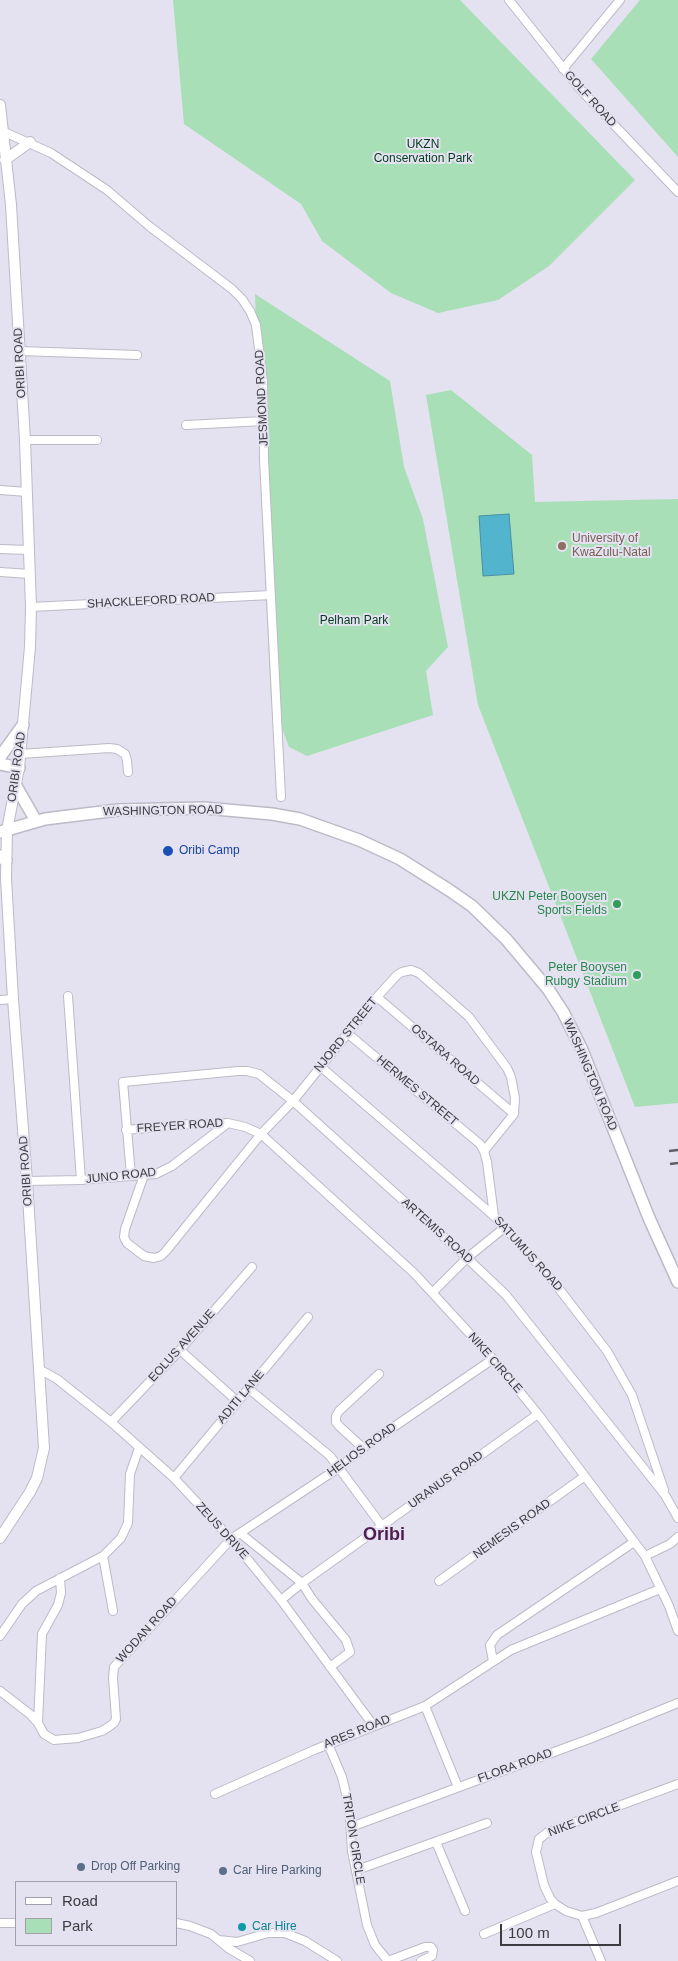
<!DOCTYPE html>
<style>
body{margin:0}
#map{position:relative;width:678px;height:1961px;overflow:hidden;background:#e4e2f0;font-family:Helvetica,sans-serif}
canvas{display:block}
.legend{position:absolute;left:15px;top:1881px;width:162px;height:65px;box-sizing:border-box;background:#e4e2f0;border:1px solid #a19faa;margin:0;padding:6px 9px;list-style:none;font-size:15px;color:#3c3b41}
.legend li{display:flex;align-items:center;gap:10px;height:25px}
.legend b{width:25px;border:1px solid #a19faa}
.scale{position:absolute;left:500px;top:1924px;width:121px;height:22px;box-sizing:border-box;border:2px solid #3c3b41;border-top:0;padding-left:6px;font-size:15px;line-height:18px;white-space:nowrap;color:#3c3b41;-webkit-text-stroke:4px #e4e2f0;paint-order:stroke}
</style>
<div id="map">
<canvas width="678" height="1961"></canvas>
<ul class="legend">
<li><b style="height:6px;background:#fff"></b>Road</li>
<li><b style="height:14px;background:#a8dfb7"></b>Park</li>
</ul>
<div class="scale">100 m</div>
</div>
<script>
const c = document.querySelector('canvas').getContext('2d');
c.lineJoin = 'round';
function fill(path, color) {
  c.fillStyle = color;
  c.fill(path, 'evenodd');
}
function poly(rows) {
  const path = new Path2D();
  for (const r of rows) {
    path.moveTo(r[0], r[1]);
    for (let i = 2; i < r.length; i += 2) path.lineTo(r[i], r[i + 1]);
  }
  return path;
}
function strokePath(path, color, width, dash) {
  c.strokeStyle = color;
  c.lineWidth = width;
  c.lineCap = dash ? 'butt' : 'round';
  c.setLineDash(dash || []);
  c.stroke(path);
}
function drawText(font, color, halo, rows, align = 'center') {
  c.font = font + ' Helvetica,sans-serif';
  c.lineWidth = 4;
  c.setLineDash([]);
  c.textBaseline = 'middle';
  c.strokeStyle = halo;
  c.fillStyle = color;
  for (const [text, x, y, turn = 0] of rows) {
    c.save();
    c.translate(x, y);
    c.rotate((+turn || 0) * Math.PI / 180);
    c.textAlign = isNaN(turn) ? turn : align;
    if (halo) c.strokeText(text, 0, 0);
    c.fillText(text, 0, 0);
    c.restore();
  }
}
const green = poly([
 [173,0,460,0,635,180,549,266,498,300,438,313,391,293,322,241,301,204,184,124],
 [640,0,678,0,678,157,591,59],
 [255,294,390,381,404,467,423,519,448,647,426,671,433,715,307,756,289,747,271,699,262,513],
 [451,390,532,455,535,502,678,499,678,1103,635,1107,478,705,426,395]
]);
const water = poly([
 [509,514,514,574,483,576,479,516,509,514]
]);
const minor = poly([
 [509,0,579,88,678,192],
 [563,69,620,0],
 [0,130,51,153,107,190,149,226,232,289,242,299,250,311,256,325,263,382,264,459,281,797],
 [20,351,137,355],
 [186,425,264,421],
 [25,440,97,440],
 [0,490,27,492],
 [0,549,29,550],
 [0,572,30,574],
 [31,607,271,595],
 [20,754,109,748,117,749,125,754,127,760,128,772],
 [68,996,81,1180],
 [377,997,514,1114],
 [0,1000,13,999],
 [347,1033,480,1144,484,1151,487,1162,494,1216],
 [320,1066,494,1216,553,1281,607,1351,632,1395,664,1490],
 [126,1130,191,1124,228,1123,245,1127,261,1134,414,1273,493,1359,538,1414,645,1556,669,1606,678,1631],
 [144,1175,125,1229,124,1237,127,1243,144,1256,154,1258,161,1256,166,1251,261,1134,293,1101,377,997,397,975,402,972,411,970,419,973,469,1017,507,1068,511,1077,515,1098,514,1114,484,1151],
 [131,1176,123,1082,238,1071,247,1071,259,1074,293,1101,467,1258,506,1295,665,1495,678,1518],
 [27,1181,81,1180,156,1174,172,1166,228,1123],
 [433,1292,467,1258,504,1228],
 [180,1350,237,1401],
 [39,1369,57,1379,111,1422,174,1478,231,1539,281,1600,373,1725],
 [249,1389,330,1456,382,1526],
 [111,1422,180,1350,252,1267],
 [363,1448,339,1426,336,1422,336,1416,339,1411,379,1374],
 [174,1478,308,1317],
 [240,1533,302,1583,312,1599,346,1640,350,1652,330,1667],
 [645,1556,670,1544,678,1537],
 [439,1581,585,1476],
 [281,1600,302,1583,538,1414],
 [113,1611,103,1556,121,1538,128,1523,130,1474,139,1448],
 [0,1636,22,1604,36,1591,103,1556],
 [493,1661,490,1645,497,1635,634,1542],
 [0,1691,31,1715,38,1723,44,1734,54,1740,78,1738,102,1731,107,1728,114,1723,116,1719,113,1678,114,1667,231,1539,340,1467,363,1448,493,1359],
 [425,1706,458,1787],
 [38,1723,42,1634,58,1605,61,1593,60,1578],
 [328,1744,342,1777,349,1806,352,1851,367,1925,375,1945,388,1961],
 [678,1784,548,1832,539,1839,536,1852,544,1885,550,1898,555,1904,566,1911,582,1916,596,1913,678,1881],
 [215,1794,314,1750,425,1706,511,1650,660,1589],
 [351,1827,592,1738,678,1703],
 [436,1842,465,1911],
 [357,1870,487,1823],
 [582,1916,601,1961],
 [0,1923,16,1923],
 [176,1923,190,1926,211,1934,228,1948,250,1961],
 [484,1934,555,1904],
 [219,1940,237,1942,268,1933,285,1933,305,1941,337,1961],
 [388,1961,425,1947,431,1947,433,1950,432,1956,421,1961]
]);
const tertiary = poly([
 [0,105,11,205,25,440,31,607,30,647,19,768,7,830,6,878,13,999,27,1181,44,1448,37,1478,30,1492,0,1538],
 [5,160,30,142]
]);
const secondary = poly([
 [0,757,23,725],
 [0,764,19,768],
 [16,786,36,821],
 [0,832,45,819,118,810,204,808,272,814,300,819,359,840,400,859,449,890,472,906,506,939,548,989,563,1012,582,1050,649,1218,678,1282],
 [0,856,6,861]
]);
const rail = poly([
 [669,1151,678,1150],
 [670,1164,678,1163]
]);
const markers = [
 [562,546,5,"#8d6e63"],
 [168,851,6,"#1a4fb4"],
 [617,904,5,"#2e9e5b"],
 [637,975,5,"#2e9e5b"],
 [81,1867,5,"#5c6f8a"],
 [223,1871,5,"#5c6f8a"],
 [242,1927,5,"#0f9aa8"]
];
const streetNames = [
 ["GOLF ROAD",590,99,48],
 ["ORIBI ROAD",20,363,-93],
 ["JESMOND ROAD",262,398,-93],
 ["SHACKLEFORD ROAD",151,601,-3],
 ["ORIBI ROAD",17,767,-82],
 ["WASHINGTON ROAD",163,811,-1],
 ["NJORD STREET",346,1035,-51],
 ["OSTARA ROAD",445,1055,41],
 ["WASHINGTON ROAD",590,1075,67],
 ["HERMES STREET",417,1091,40],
 ["FREYER ROAD",180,1126,-4],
 ["ORIBI ROAD",26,1171,-94],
 ["JUNO ROAD",121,1176,-6],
 ["ARTEMIS ROAD",437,1231,42],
 ["SATUMUS ROAD",528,1254,48],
 ["EOLUS AVENUE",182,1346,-48],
 ["NIKE CIRCLE",495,1363,49],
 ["ADITI LANE",241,1397,-50],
 ["HELIOS ROAD",362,1450,-36],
 ["URANUS ROAD",446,1480,-36],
 ["NEMESIS ROAD",512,1529,-36],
 ["ZEUS DRIVE",222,1531,48],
 ["WODAN ROAD",147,1630,-48],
 ["ARES ROAD",357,1732,-22],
 ["FLORA ROAD",515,1766,-20],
 ["NIKE CIRCLE",584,1820,-21],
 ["TRITON CIRCLE",353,1839,81]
];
const parkNames = [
 ["UKZN",423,145],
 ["Conservation Park",423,159],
 ["Pelham Park",354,621]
];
const educationNames = [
 ["University of",572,539],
 ["KwaZulu-Natal",572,553]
];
const transitNames = [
 ["Oribi Camp",179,851]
];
const leisureNames = [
 ["UKZN Peter Booysen",607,897],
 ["Sports Fields",607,911],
 ["Peter Booysen",627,968],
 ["Rubgy Stadium",627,982]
];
const serviceNames = [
 ["Drop Off Parking",91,1867],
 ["Car Hire Parking",233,1871]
];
const cultureNames = [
 ["Car Hire",252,1927]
];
const districtNames = [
 ["Oribi",384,1535]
];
fill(green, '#a8dfb7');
fill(water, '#52b4cd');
strokePath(water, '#4b90a3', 1);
strokePath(minor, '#bcbac7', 10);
strokePath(tertiary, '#bcbac7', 12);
strokePath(secondary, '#bcbac7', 14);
strokePath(minor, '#fff', 8);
strokePath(tertiary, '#fff', 10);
strokePath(secondary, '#fff', 11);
strokePath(rail, '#615f67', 2.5, [10, 5]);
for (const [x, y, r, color] of markers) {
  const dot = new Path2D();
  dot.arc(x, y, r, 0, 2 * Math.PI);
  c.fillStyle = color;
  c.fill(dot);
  strokePath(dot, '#e4e2f0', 2);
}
drawText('12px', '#3c3b41', '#e4e2f0', streetNames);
drawText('12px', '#023a1b', '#e4e2f0', parkNames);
drawText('12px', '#785e54', '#e4e2f0', educationNames, 'left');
drawText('12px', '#164399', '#e4e2f0', transitNames, 'left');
drawText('12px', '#27864d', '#e4e2f0', leisureNames, 'right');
drawText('12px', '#4e5e75', '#e4e2f0', serviceNames, 'left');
drawText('12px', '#0d838f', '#e4e2f0', cultureNames, 'left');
drawText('bold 18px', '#4f1e4e', '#e4e2f0', districtNames);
</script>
